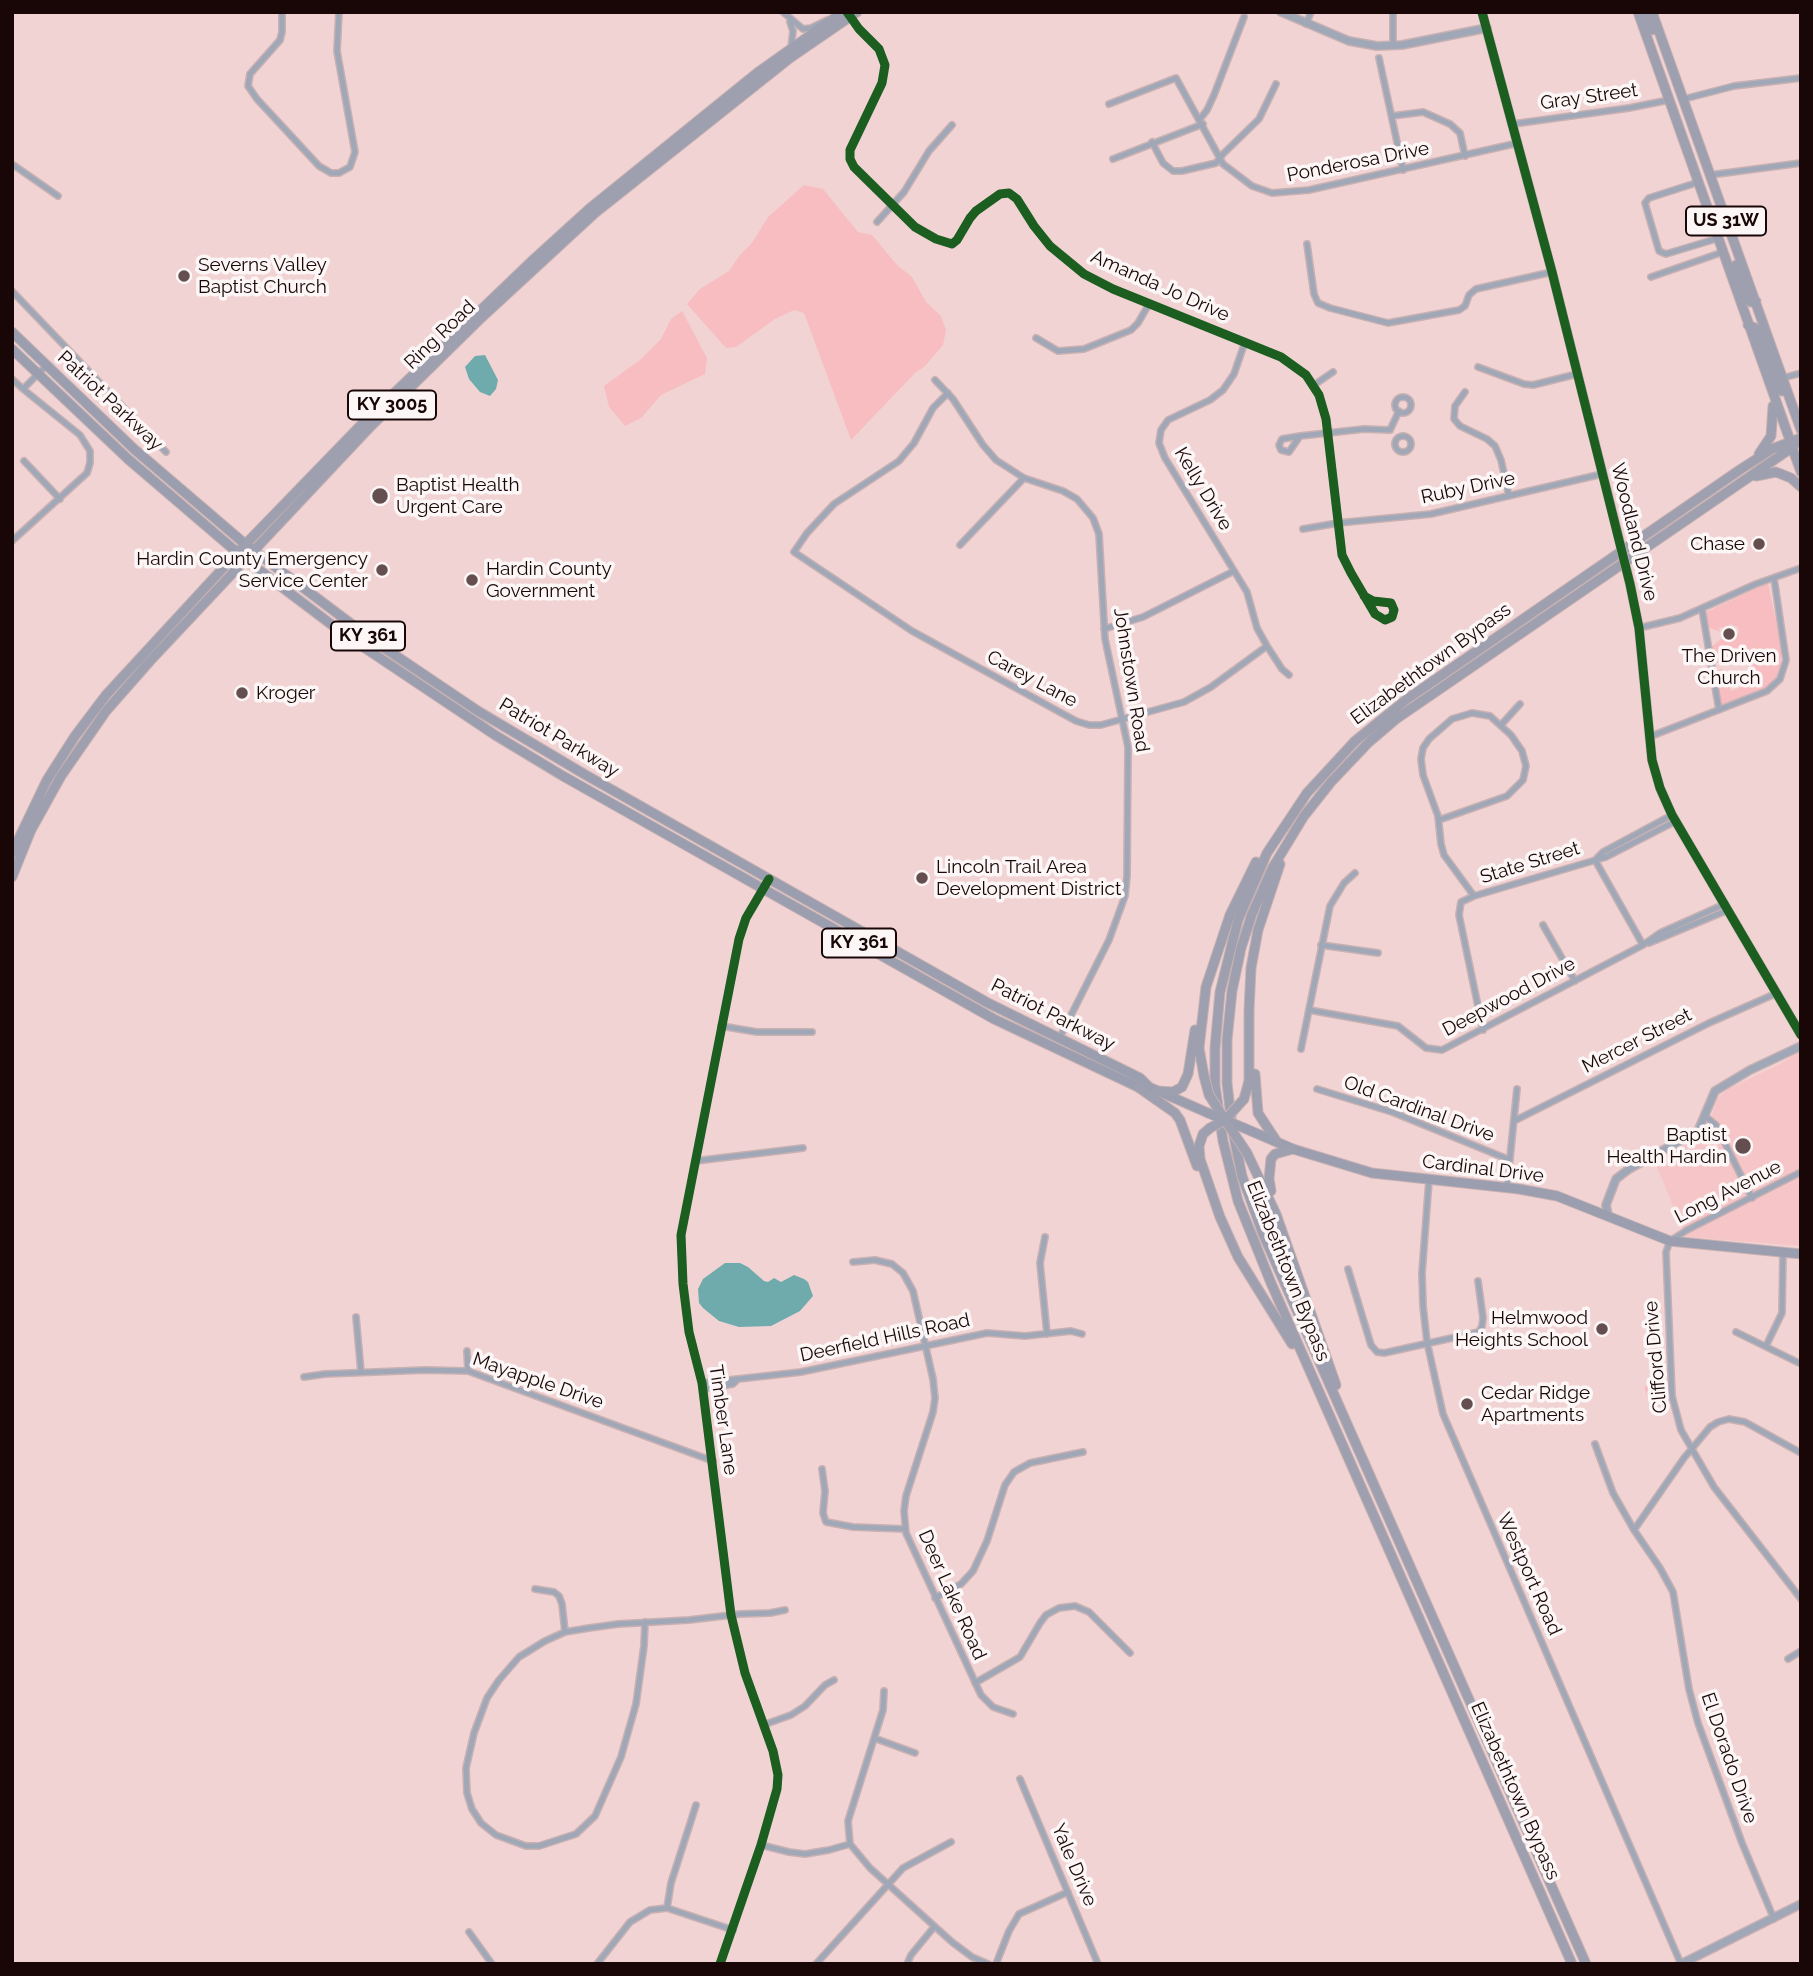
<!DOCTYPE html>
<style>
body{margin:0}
#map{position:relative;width:1813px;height:1976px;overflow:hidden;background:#f2d3d4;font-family:Raleway,sans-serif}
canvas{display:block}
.frame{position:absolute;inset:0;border:14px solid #190708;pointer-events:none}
</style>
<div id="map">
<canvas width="1813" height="1976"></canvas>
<div class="frame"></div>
</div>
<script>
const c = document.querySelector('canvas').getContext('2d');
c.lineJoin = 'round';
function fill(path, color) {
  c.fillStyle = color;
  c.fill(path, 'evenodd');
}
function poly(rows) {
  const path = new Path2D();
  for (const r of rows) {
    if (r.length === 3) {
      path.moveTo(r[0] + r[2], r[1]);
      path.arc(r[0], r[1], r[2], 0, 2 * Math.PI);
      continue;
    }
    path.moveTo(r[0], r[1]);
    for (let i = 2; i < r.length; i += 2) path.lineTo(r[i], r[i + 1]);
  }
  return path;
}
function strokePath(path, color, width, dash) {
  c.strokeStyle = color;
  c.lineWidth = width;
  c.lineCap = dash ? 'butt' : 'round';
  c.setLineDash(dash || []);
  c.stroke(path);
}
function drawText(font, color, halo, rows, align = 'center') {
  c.font = font + ' Raleway,sans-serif';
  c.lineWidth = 7;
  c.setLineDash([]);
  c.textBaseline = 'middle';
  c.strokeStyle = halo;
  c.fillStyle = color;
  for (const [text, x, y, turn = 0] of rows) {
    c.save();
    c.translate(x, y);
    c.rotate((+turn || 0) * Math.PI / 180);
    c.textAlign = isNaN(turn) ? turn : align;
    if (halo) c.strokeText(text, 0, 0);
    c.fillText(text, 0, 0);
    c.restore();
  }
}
const built = poly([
 [1801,1050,1801,1246,1686,1237,1654,1160,1696,1140,1709,1127,1716,1101,1726,1090,1782,1063]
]);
const green = poly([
 [804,185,823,189,858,232,872,235,897,265,912,277,926,302,941,316,946,330,943,345,925,366,915,373,851,440,804,313,794,310,775,319,736,347,726,348,687,304,700,289,729,271,740,255,752,243,768,217],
 [682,311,707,358,705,374,661,395,641,418,625,426,609,407,604,386,640,360,661,339,671,319],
 [1768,583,1782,649,1779,673,1769,687,1720,706,1715,673,1717,670,1723,669,1731,691,1757,681,1744,647,1719,657,1720,663,1714,663,1711,647,1721,639,1726,640,1728,636,1734,639,1739,632,1738,627,1730,624,1727,629,1719,627,1720,632,1708,627,1706,612],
 [1659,1369,1664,1370,1666,1394,1657,1399,1655,1396,1647,1396,1644,1387,1653,1385,1653,1373]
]);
const water = poly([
 [485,355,498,380,496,389,490,396,480,392,469,379,465,367,475,356],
 [725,1263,740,1263,748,1267,764,1281,768,1282,774,1278,781,1282,794,1275,804,1279,808,1282,813,1296,800,1311,771,1326,739,1327,719,1321,703,1308,699,1303,698,1289,703,1279]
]);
const minor = poly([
 [282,12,282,32,280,40,250,74,248,86,257,99,319,166,331,173,339,173,350,167,355,152,337,51,339,12],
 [783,12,803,29,811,28,827,20],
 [847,12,859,29,879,49,885,65,882,83,850,150,850,159,854,167,915,227,936,239,952,244,957,240,970,218,976,211,1000,194,1009,193,1017,199,1034,226,1050,246,1084,274,1113,289,1281,357,1306,375,1319,395,1326,419,1342,555,1351,573,1358,585,1375,614,1385,620,1392,617,1394,610,1391,603,1373,601,1364,596],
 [790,22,793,31,791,48],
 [1306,24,1311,12],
 [1393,46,1393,12],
 [1379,58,1403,170],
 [1684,99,1734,86,1801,78],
 [1109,104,1176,78,1223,164,1252,186,1272,193,1309,190,1518,143],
 [1392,116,1423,112,1450,124,1460,133,1465,156],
 [1200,119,1207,110,1214,95,1244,17],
 [1513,124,1629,108,1669,100],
 [1152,142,1163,163,1173,171,1182,171,1216,163,1223,154,1259,119,1276,84],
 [1113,159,1203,124],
 [12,164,58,196],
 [1710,175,1801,163],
 [1699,182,1649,198,1645,203,1659,251,1666,254,1719,238],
 [877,222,904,192,929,151,952,125],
 [1307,244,1314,294,1318,303,1330,308,1388,323,1459,310,1465,306,1469,295,1476,289,1552,272],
 [1651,277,1723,252],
 [12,291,166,452],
 [1036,338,1058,351,1084,349,1131,330,1138,323,1149,304],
 [1245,342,1234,374,1223,390,1210,400,1168,420,1161,430,1159,443,1165,458,1247,592,1257,628,1267,646,1282,669,1289,675],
 [1478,367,1524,384,1533,385,1577,374],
 [1783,378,1801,373],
 [12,379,23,389],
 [935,380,953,399,983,445,996,460,1024,478,1063,491,1077,499,1093,518,1099,534,1105,639,1128,747,1127,876,1125,896,1109,940,1059,1039],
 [1314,385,1333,372],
 [1465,392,1455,406,1454,419,1460,426,1487,439,1495,446,1501,460,1509,496],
 [948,393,933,408,914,443,899,461,834,504,807,533,794,552,912,631,1076,721,1089,725,1101,725,1184,702,1211,687,1267,646],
 [1403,405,8],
 [1390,430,1399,411],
 [1300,436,1282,439,1279,445,1281,450,1289,452,1300,436,1364,429,1390,430],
 [1403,444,8],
 [24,461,60,499],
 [1303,529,1338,523,1431,514,1602,474],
 [12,541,87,473,90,463,90,451,80,435,23,389,46,366],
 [960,545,1024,478],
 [1702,609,1719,710],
 [1639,628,1680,618,1756,584,1801,568],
 [1104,629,1143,617,1234,571],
 [1501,725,1520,704],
 [1649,737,1767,691,1780,679,1786,660,1774,578],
 [1439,820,1507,796,1523,780,1526,766,1522,751,1511,735,1490,716,1472,713,1452,719,1429,739,1423,748,1421,759,1423,775,1438,816,1441,844,1444,855,1474,896],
 [1597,858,1603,852,1672,815],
 [1595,860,1643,945],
 [1543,925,1575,981],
 [1649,943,1728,910],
 [1321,945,1378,953],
 [1309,1010,1398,1026,1426,1048,1442,1050,1643,945,1660,933,1725,904],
 [721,1026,757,1032,812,1032],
 [1483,1030,1459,915,1461,902,1474,896,1606,857,1676,821],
 [1301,1049,1330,906,1344,883,1355,873],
 [1317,1089,1392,1112,1510,1160],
 [1705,1116,1716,1125,1752,1198],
 [1514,1121,1709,1023,1777,993],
 [695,1161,803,1148],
 [1801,1172,1687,1230,1670,1241,1666,1252,1672,1396,1681,1430,1714,1487,1801,1599],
 [1429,1180,1422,1273,1423,1306,1427,1342,1443,1414,1681,1964],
 [1507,1187,1517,1089],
 [1045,1237,1040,1263,1047,1334],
 [853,1262,875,1260,892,1264,903,1273,913,1291,933,1379,935,1398,933,1412,906,1496,904,1511,906,1533,981,1695,993,1707,1013,1714],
 [1348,1269,1371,1345,1377,1352,1384,1353,1479,1332,1482,1326,1483,1318,1478,1281],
 [356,1317,361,1372],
 [1736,1332,1801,1364],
 [1766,1346,1782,1313,1783,1253],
 [467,1351,468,1371],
 [304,1377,325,1374,425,1370,468,1371,713,1461],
 [702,1383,801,1372,987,1333,1025,1336,1071,1331,1082,1334],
 [703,1389,733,1384,737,1380],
 [1595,1444,1613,1493,1634,1530,1660,1568,1673,1592,1689,1689,1698,1723,1742,1843,1774,1919],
 [822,1469,825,1491,823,1513,826,1522,853,1527,905,1529],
 [1634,1530,1684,1458,1710,1427,1718,1422,1729,1419,1745,1422,1801,1453],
 [535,1589,554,1592,559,1596,562,1604,565,1632],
 [935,1598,961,1584,973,1571,987,1541,1005,1485,1014,1472,1030,1463,1083,1452],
 [645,1622,644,1646,636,1704,621,1757,595,1816,576,1834,539,1846,526,1846,496,1835,481,1823,472,1809,467,1793,466,1768,474,1733,487,1698,499,1680,519,1657,545,1641,565,1632,589,1628,618,1624,689,1620,740,1614,770,1613,785,1610],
 [1788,1659,1801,1651],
 [975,1683,1020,1657,1040,1623,1046,1615,1059,1608,1075,1606,1089,1612,1130,1653],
 [884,1691,883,1710,848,1821,850,1844,870,1868,952,1942,972,1957,988,1964],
 [766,1724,791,1715,805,1706,825,1685,834,1680],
 [874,1738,915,1753],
 [1020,1779,1098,1964],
 [761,1845,789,1852,805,1854,829,1850,850,1844],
 [667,1908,671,1883,696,1805],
 [469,1932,492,1964],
 [597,1964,630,1922,650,1910,667,1908,733,1930],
 [720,1964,761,1845,777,1789,778,1775,773,1751,745,1673,731,1615,702,1383,689,1332,683,1284,681,1235,739,939,746,918,769,879],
 [816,1964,903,1868,951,1842],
 [907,1964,911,1955,934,1927],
 [996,1964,1009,1931,1019,1914,1068,1892]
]);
const tertiary = poly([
 [1281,12,1349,41,1377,46,1402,45,1487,28],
 [1482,12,1552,272,1617,531],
 [1630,584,1639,628,1652,760,1660,788,1672,815,1801,1035],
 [1608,1215,1606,1205,1616,1179,1629,1169,1698,1131,1715,1091,1750,1070,1801,1046],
 [1681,1964,1801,1904]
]);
const primary = poly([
 [12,332,134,449,245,544,374,641,478,711,584,774,988,1003,1140,1078,1149,1087],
 [12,349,128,459,246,560,344,634,495,735,563,776,994,1019,1138,1087,1149,1087,1208,1113],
 [1792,447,1801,472],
 [1244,1128,1293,1149,1372,1173,1519,1189,1557,1196,1670,1241,1801,1254]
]);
const trunk = poly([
 [1638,12,1792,446],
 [1646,12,1652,30],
 [1652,12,1801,430],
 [1736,265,1747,298,1751,302,1756,301],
 [1748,325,1755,328,1758,332,1782,391],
 [1759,454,1771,436,1773,406],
 [1756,476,1776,472,1791,478,1801,487],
 [12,853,47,780,75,736,106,695,237,553,362,424,534,259,589,209,757,73,843,12],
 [12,877,31,830,61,776,106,711,150,661,371,426,479,320,595,213,790,58,857,12],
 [1255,1074,1258,1113,1277,1142],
 [1204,1076,1199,1048,1206,987,1230,915,1256,862],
 [1138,1087,1175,1113,1180,1120,1197,1166],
 [1157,1091,1173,1092,1182,1087,1188,1074,1195,1030],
 [1244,1099,1249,1081,1249,1011,1251,968,1258,930,1280,864],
 [1231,1118,1227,1083,1227,1040,1232,991,1241,948,1252,914,1273,867,1304,816,1331,782,1369,742,1396,719,1787,451,1801,439],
 [1210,1128,1203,1134,1199,1146,1200,1159,1220,1217,1238,1257,1292,1344],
 [1233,1132,1242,1176,1263,1234,1586,1964],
 [1247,1153,1276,1214,1336,1385],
 [1271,1191,1269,1179,1271,1159,1275,1154,1293,1149],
 [1572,1964,1271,1283,1238,1201,1223,1141,1215,1085,1215,1048,1220,992,1238,920,1267,853,1307,793,1355,741,1407,699,1741,469,1772,449,1801,438]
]);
const tertiaryBridge = poly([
 [1617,531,1630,584]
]);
const primaryBridge = poly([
 [1208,1113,1244,1128]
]);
const trunkBridge = poly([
 [1204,1076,1209,1095,1225,1120,1244,1099],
 [1210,1128,1225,1120,1247,1153]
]);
const cycleway = poly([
 [847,12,859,29,879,49,885,65,882,83,850,150,850,159,854,167,915,227,936,239,952,244,957,240,970,218,976,211,1000,194,1009,193,1017,199,1034,226,1050,246,1084,274,1113,289,1281,357,1306,375,1319,395,1326,419,1342,555,1351,573,1358,585,1375,614,1385,620,1392,617,1394,610,1391,603,1373,601,1364,596],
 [1482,12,1552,272,1630,584,1639,628,1652,760,1660,788,1672,815,1801,1035],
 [720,1964,761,1845,777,1789,778,1775,773,1751,745,1673,731,1615,702,1383,689,1332,683,1284,681,1235,739,939,746,918,769,879]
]);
const markers = [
 [184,276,7,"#654e4f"],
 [380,496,9,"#654e4f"],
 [1759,544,7,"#654e4f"],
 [382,570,7,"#654e4f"],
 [472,580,7,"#654e4f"],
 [1729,634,7,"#654e4f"],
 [242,693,7,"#654e4f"],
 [922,878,7,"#654e4f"],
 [1743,1146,9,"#654e4f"],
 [1602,1329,7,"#654e4f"],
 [1467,1404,7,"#654e4f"]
];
const shields = [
 [1726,221,80],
 [392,405,88],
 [368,636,74],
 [859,943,74]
];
const shieldNames = [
 ["US 31W",1726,221],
 ["KY 3005",392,405],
 ["KY 361",368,636],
 ["KY 361",859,943]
];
const streetNames = [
 ["Gray Street",1589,97,-8],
 ["Ponderosa Drive",1358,162,-11],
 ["Amanda Jo Drive",1160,286,24],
 ["Ring Road",440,335,-44],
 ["Patriot Parkway",110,401,43],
 ["Ruby Drive",1468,488,-12],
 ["Kelly Drive",1203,489,59],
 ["Woodland Drive",1634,532,76],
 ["Elizabethtown Bypass",1431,664,-36],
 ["Carey Lane",1032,679,28],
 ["Johnstown Road",1131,680,81],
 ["Patriot Parkway",559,738,31],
 ["State Street",1530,863,-17],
 ["Deepwood Drive",1509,997,-28],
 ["Patriot Parkway",1053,1015,27],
 ["Mercer Street",1637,1041,-27],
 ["Old Cardinal Drive",1419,1109,20],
 ["Cardinal Drive",1483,1169,7],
 ["Long Avenue",1728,1192,-27],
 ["Elizabethtown Bypass",1288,1271,68],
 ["Deerfield Hills Road",885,1338,-12],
 ["Clifford Drive",1656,1357,-95],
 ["Mayapple Drive",538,1381,19],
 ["Timber Lane",723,1420,82],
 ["Westport Road",1529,1574,66],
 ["Deer Lake Road",952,1595,66],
 ["El Dorado Drive",1729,1758,71],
 ["Elizabethtown Bypass",1515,1791,66],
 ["Yale Drive",1074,1865,67]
];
const poiNames = [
 ["Severns Valley",198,265],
 ["Baptist Church",198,287],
 ["Baptist Health",396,485],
 ["Urgent Care",396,507],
 ["Chase",1745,544,"right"],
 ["Hardin County Emergency",368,559,"right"],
 ["Service Center",368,581,"right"],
 ["Hardin County",486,569],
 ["Government",486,591],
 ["The Driven",1729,656,"center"],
 ["Church",1729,678,"center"],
 ["Kroger",256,693],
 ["Lincoln Trail Area",936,867],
 ["Development District",936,889],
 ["Baptist",1727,1135,"right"],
 ["Health Hardin",1727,1157,"right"],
 ["Helmwood",1588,1318,"right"],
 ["Heights School",1588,1340,"right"],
 ["Cedar Ridge",1481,1393],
 ["Apartments",1481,1415]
];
fill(built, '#f6c5c7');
fill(green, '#f7bdc0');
fill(water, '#6fabac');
strokePath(minor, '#c8b1b2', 8);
strokePath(tertiary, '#c8b1b2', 10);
strokePath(primary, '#c8b1b2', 11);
strokePath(trunk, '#c8b1b2', 11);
strokePath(minor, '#a0a7b7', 5);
strokePath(tertiary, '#a0a7b7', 7);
strokePath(primary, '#9a9eaf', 9);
strokePath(trunk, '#9ea0af', 9);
strokePath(tertiaryBridge, '#c8b1b2', 10, []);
strokePath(primaryBridge, '#c8b1b2', 11, []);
strokePath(trunkBridge, '#c8b1b2', 11, []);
strokePath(tertiaryBridge, '#a0a7b7', 7);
strokePath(primaryBridge, '#9a9eaf', 9);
strokePath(trunkBridge, '#9ea0af', 9);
strokePath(cycleway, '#1b5e20', 9);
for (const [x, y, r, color] of markers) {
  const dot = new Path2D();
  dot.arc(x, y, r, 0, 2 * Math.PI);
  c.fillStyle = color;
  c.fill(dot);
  strokePath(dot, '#fcf6f6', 2.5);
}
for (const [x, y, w] of shields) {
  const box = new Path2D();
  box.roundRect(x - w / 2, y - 14.5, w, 29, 5);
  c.fillStyle = '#fcf6f6';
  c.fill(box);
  strokePath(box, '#190708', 2);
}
drawText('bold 18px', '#190708', null, shieldNames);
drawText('19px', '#190708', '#fcf6f6', streetNames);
drawText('19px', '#190708', '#fcf6f6', poiNames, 'left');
</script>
